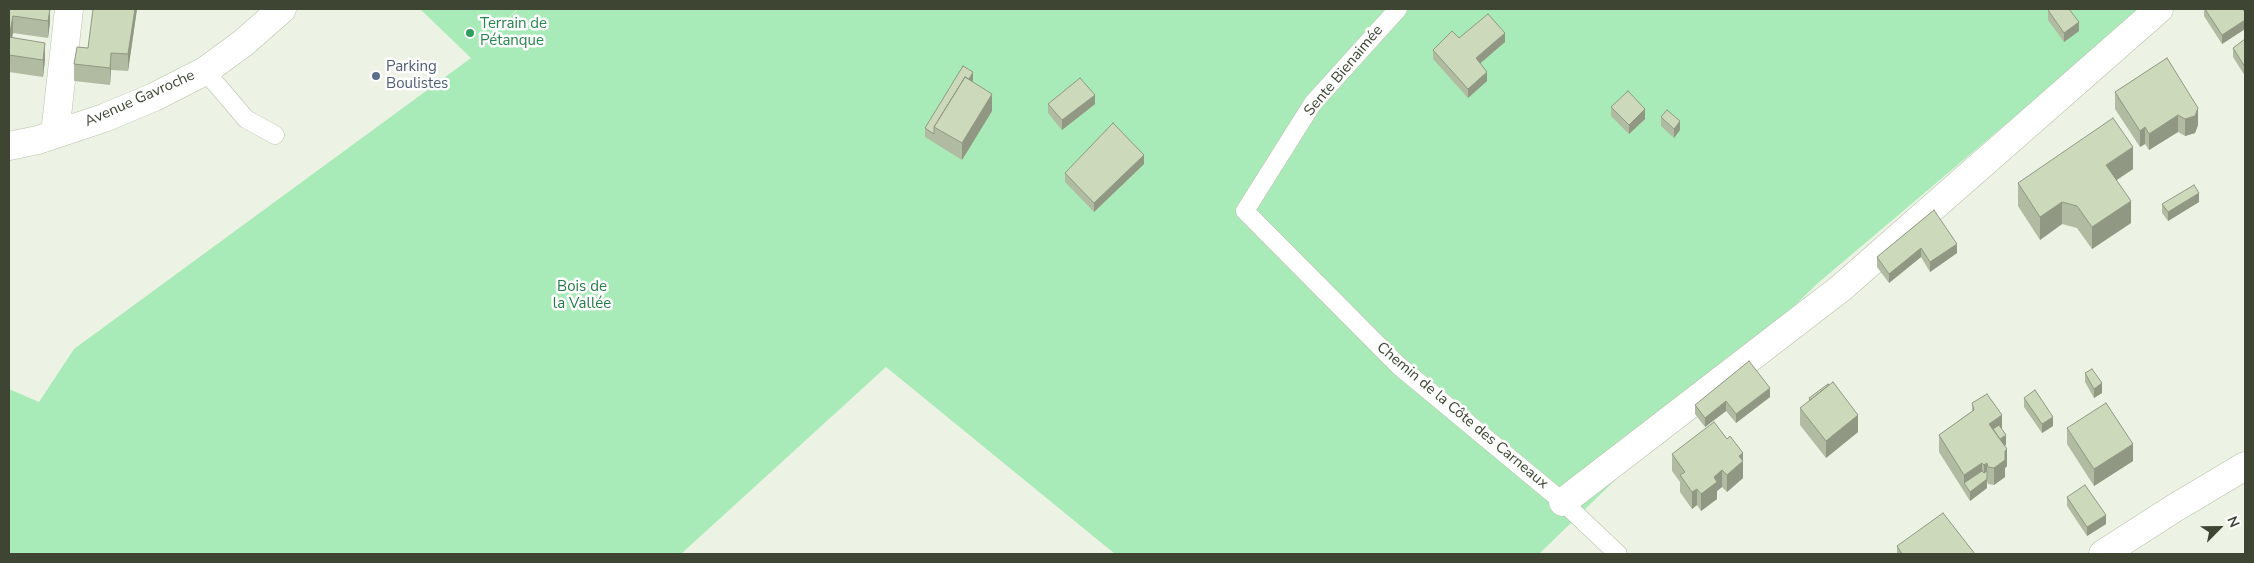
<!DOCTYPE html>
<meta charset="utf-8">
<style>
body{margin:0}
#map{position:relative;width:2254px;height:563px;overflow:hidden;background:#ecf3e4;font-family:"Nunito Sans",sans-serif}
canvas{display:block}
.frame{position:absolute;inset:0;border:10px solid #3e4633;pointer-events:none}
.north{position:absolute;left:2194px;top:503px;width:50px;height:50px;-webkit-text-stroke:4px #fff;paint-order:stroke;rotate:67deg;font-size:14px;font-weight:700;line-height:20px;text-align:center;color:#3e4633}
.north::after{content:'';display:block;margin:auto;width:18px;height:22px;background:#3e4633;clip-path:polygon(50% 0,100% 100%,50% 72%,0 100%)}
</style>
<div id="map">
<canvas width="2254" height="563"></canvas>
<div class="frame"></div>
<div class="north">N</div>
</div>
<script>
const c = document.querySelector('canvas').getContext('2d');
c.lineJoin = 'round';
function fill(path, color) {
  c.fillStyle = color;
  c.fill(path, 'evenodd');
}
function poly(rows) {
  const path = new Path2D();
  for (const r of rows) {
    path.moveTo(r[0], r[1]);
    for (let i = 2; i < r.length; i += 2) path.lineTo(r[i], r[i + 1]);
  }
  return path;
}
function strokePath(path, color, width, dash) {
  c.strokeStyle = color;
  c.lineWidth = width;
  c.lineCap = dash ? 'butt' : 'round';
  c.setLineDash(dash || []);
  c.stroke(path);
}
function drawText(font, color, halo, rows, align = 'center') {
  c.font = font + ' "Nunito Sans",sans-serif';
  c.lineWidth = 5;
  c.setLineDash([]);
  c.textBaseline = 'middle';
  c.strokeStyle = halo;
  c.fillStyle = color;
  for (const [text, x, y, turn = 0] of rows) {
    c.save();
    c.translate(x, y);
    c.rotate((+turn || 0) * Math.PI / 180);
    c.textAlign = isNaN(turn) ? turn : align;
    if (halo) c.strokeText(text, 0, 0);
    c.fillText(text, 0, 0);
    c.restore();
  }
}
const green = poly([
 [420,9,517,9,506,21,518,9,2142,9,1818,283,1539,554,1115,554,886,367,681,554,9,554,9,389,39,402,74,349,471,58]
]);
const service = poly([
 [1398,9,1313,103,1245,211,1399,366,1563,502,1618,554],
 [205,71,246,119,275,135]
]);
const minor = poly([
 [55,134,69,9],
 [9,146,38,140,104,118,154,97,205,71,242,44,282,9],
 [1563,502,1841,288,2159,9]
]);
const tertiary = poly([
 [2103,554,2173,509,2245,466]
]);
const wall = poly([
 [9,9,50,9,50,22,48,38,13,33,12,37,45,59,43,77,9,72],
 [137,9,128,71,111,70,110,85,74,81,74,64,88,48],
 [2204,9,2245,9,2245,29,2222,44,2204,16],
 [2048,10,2079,31,2064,42,2048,20],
 [1459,38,1505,42,1480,63,1487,81,1468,98,1433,59,1433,50],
 [2245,39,2245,76,2233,57,2233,48],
 [2167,58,2198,125,2195,133,2185,136,2178,132,2149,150,2145,144,2140,147,2115,109,2115,92],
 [973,81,973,82,992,111,962,160,925,137,925,128],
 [1048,104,1095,104,1062,130,1048,113],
 [1611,107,1645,119,1629,134,1611,116],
 [1661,117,1680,130,1674,138,1661,126],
 [1144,164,1094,212,1065,182,1065,173],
 [2133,169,2117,180,2131,223,2092,249,2077,228,2062,224,2040,240,2018,206,2018,183],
 [2199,202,2168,221,2162,213,2162,204],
 [1934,210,1957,253,1930,272,1921,257,1889,283,1877,267,1877,257],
 [2085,373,2102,393,2094,398,2085,382],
 [1770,397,1736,423,1726,411,1705,427,1695,414,1695,405],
 [1809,398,1858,432,1826,458,1800,425,1800,408,1809,401],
 [2024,398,2053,426,2042,433,2024,407],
 [1972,403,2002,430,2006,445,2004,445,2007,466,2005,468,2005,477,1994,485,1988,484,1987,481,1987,488,1970,501,1939,452,1939,435,1972,411],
 [2067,428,2133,461,2094,486,2067,444],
 [1727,439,1743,453,1743,478,1727,492,1722,487,1717,491,1717,499,1701,511,1697,505,1692,509,1680,492,1680,482,1672,471,1672,454],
 [2067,497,2106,524,2087,536,2067,506],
 [1897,546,1975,554,1897,554]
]);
const shadedWall = poly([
 [50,9,50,22,48,38,48,21],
 [135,9,137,9,128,71,128,54],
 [13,16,13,33,9,54,9,37],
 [2245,20,2245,29,2222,44,2222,35],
 [2079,22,2079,31,2064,42,2064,33],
 [1505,33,1505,42,1476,67,1476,58],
 [45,43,45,59,43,77,43,60],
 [111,53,111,70,110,85,110,68],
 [973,72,973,81,942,131,938,129],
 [1487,72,1487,81,1468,98,1468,89],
 [992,94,992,111,962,160,962,143],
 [1095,95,1095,104,1062,130,1062,120],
 [2198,108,2198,125,2195,133,2185,136,2185,119],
 [1645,109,1645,119,1629,134,1629,125],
 [2178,115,2178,132,2149,150,2149,134],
 [1680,121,1680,130,1674,138,1674,129],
 [2145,127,2145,144,2140,147,2140,131],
 [2133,147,2133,169,2106,187,2106,165],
 [1144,155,1144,164,1094,212,1094,203],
 [2199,193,2199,202,2168,221,2168,212],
 [2131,201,2131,223,2092,249,2092,227],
 [2062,202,2062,224,2040,240,2040,217],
 [1957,244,1957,253,1930,272,1930,262],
 [1921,248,1921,257,1889,283,1889,274],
 [2102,383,2102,393,2094,398,2094,389],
 [1770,388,1770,397,1736,423,1736,414],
 [1726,401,1726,411,1705,427,1705,418],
 [1858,415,1858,432,1826,458,1826,441],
 [2002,415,2002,432,1994,437,1989,424],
 [2053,417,2053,426,2042,433,2042,424],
 [2006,435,2006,445,1997,451,1997,442],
 [2133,444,2133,461,2094,486,2094,469],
 [2007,449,2007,466,2005,468,2005,477,1994,485,1994,468,2005,451],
 [1743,453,1743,478,1727,492,1727,475,1739,456],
 [1982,463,1982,480,1964,483,1964,475],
 [1987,463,1987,488,1970,501,1970,492,1984,481,1984,465],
 [1722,470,1722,487,1717,491,1717,499,1701,511,1701,494,1714,477],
 [1697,489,1697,505,1692,509,1692,492],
 [2106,515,2106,524,2087,536,2087,527]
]);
const building = poly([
 [9,9,50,9,48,21,13,16,9,37,45,43,43,60,9,55,9,9],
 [93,9,135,9,128,54,111,53,110,68,74,64,77,47,88,48,93,9],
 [2051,9,2069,9,2079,22,2064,33,2048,10,2051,9],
 [2205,9,2244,9,2243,9,2245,13,2245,20,2222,35,2205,9],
 [1488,14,1505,33,1476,58,1487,72,1468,89,1433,50,1452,31,1459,38,1488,14],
 [2245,39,2245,67,2233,48,2245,39],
 [2167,58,2198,108,2195,116,2185,119,2178,115,2149,134,2145,127,2140,131,2115,92,2167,58],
 [963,66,973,72,969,79,965,77,934,127,934,134,925,128,963,66],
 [965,77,992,94,962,143,934,127,965,77],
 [1080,78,1095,95,1062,120,1048,104,1080,78],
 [1628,91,1645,109,1629,125,1611,107,1628,91],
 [1667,110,1680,121,1674,129,1661,117,1667,110],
 [2113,118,2133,147,2106,165,2131,201,2092,227,2077,206,2062,202,2040,217,2018,183,2113,118],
 [1113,123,1144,155,1094,203,1065,173,1113,123],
 [2194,185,2199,193,2168,212,2162,204,2194,185],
 [1934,210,1957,244,1930,262,1921,248,1889,274,1877,257,1934,210],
 [1749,361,1770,388,1736,414,1726,401,1705,418,1695,405,1749,361],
 [2092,369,2102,383,2094,389,2085,373,2092,369],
 [1833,382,1858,415,1826,441,1800,408,1833,382],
 [1828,384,1829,385,1810,400,1809,398,1828,384],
 [2035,390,2053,417,2042,424,2024,398,2035,390],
 [1987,394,2002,415,1989,424,2007,449,2005,451,2005,460,1994,468,1988,467,1987,463,1984,465,1982,463,1964,475,1939,435,1974,410,1972,403,1987,394],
 [2106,403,2133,444,2094,469,2067,428,2106,403],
 [1714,422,1727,439,1730,436,1743,453,1739,456,1743,461,1727,475,1722,470,1714,477,1717,482,1701,494,1697,489,1692,492,1680,475,1685,472,1672,454,1714,422],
 [1999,425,2006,435,2000,439,1993,429,1999,425],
 [1982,471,1984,473,1987,471,1987,479,1970,492,1964,483,1982,471],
 [2085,485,2106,515,2087,527,2067,497,2085,485],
 [1943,513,1975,554,1902,554,1897,546,1943,513]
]);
const markers = [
 [470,33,5,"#2e9e5b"],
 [376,76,5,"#5c6f8a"]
];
const leisureNames = [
 ["Terrain de",480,24],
 ["Pétanque",480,41]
];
const serviceNames = [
 ["Parking",386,67],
 ["Boulistes",386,84]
];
const streetNames = [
 ["Sente Bienaimée",1344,71,-50],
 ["Avenue Gavroche",140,99,-24],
 ["Chemin de la Côte des Carneaux",1462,416,40]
];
const parkNames = [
 ["Bois de",582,287],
 ["la Vallée",582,304]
];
fill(green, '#a9ebb8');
strokePath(service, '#b7c2a9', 19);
strokePath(minor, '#b7c2a9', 29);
strokePath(tertiary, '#b7c2a9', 29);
strokePath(service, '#fff', 18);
strokePath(minor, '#fff', 28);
strokePath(tertiary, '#fff', 28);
fill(wall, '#b0bba1');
fill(shadedWall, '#909883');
fill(building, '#cdd9bb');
strokePath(building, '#909883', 1);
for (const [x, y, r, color] of markers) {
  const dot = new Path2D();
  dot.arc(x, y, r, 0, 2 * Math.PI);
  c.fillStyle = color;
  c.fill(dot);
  strokePath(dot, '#fff', 2);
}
drawText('15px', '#27864d', '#fff', leisureNames, 'left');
drawText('15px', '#4e5e75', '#fff', serviceNames, 'left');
drawText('15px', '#3e4633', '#fff', streetNames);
drawText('15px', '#237b47', '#fff', parkNames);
</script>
